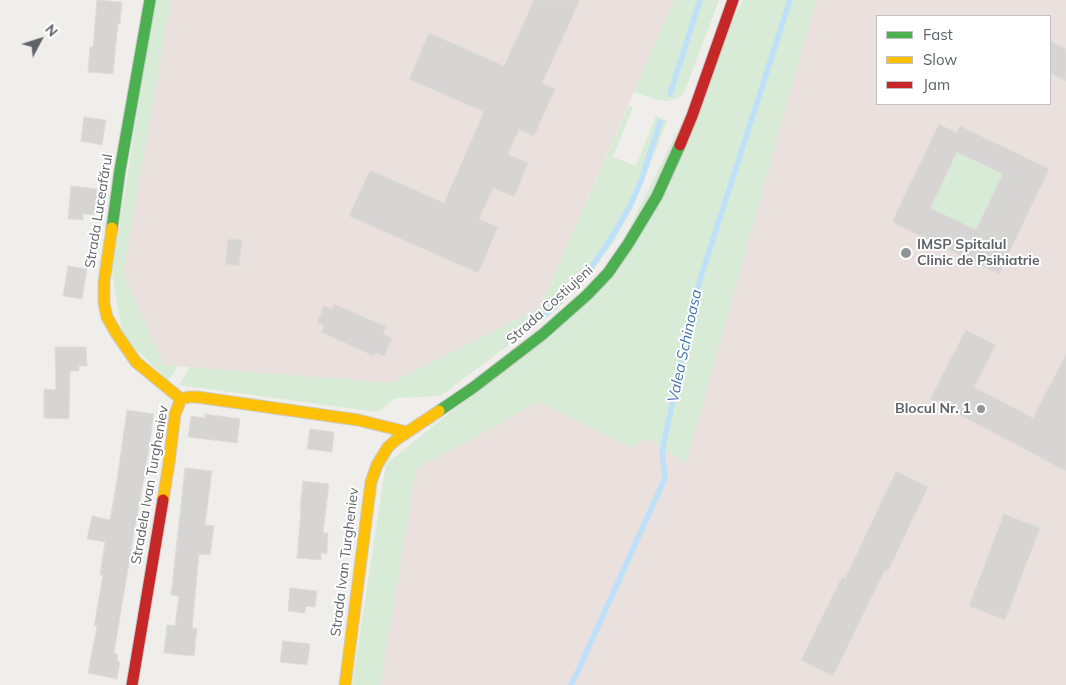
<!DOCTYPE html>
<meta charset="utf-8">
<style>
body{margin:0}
#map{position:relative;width:1066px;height:685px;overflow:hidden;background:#efeeea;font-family:Mulish,sans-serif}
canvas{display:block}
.legend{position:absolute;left:876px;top:15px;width:175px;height:90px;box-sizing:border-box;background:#fff;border:1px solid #bfc1c3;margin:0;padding:6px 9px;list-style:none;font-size:15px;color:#5f6368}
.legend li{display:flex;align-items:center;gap:10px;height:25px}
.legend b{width:25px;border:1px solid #bfc1c3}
.north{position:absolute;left:15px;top:15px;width:50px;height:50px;-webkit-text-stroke:4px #fff;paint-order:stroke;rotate:50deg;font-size:14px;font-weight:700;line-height:20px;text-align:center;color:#5f6368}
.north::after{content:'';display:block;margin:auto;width:18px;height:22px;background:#5f6368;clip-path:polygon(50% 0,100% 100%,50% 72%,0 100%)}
</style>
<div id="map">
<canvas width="1066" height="685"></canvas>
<ul class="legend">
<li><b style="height:6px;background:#4caf50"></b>Fast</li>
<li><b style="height:6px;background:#ffc107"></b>Slow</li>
<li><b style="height:6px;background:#c62828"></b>Jam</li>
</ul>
<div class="north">N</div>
</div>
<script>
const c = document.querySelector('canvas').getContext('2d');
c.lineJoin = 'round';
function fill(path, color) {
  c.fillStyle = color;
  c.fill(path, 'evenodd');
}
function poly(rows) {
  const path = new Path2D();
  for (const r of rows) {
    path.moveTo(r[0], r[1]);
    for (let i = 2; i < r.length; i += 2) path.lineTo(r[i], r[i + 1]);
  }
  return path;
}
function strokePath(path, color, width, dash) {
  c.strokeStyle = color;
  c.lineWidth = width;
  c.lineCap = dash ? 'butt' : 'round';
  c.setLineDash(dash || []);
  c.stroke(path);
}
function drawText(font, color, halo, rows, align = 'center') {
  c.font = font + ' Mulish,sans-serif';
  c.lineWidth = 4;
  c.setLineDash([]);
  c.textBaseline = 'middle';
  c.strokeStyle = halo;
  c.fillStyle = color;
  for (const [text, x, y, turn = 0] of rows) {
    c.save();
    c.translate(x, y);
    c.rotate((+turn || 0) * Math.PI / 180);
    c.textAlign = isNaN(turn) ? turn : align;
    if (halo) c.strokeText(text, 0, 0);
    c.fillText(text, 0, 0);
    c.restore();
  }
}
const medical = poly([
 [171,0,674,0,540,307,391,383,164,365,123,273],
 [816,0,1066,0,1066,685,380,685,416,469,539,402,630,448,646,438,686,463],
 [877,16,1050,16,1050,104,877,104]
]);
const green = poly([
 [155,0,171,0,123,273,164,365,178,366,168,380,123,337,112,273],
 [674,0,719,0,685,91,682,95,676,99,667,101,658,100,634,92],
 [743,0,816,0,686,463,646,438,630,448,539,402,416,469,380,685,352,685,386,464,595,296],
 [629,105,633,107,613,157,636,166,656,116,667,121,634,205,613,243,586,280,556,310,440,396,395,398,377,412,179,385,190,367,391,383,540,307],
 [957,152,1003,174,976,230,930,208]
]);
const stream = poly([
 [670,94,700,0],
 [545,315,590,269,608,243,630,206,641,181,660,122],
 [571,685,577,673,665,478,662,451,698,286,790,0]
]);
const building = poly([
 [97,0,122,2,120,24,118,23,113,74,88,72,90,47,93,47,97,0],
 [534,0,580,0,542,83,555,89,534,136,519,129,508,154,528,163,514,197,493,188,479,219,498,227,478,273,349,216,370,170,444,203,484,112,409,79,429,33,504,66,534,0],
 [1050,41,1066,49,1066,81,1050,73,1050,41],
 [84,117,106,120,102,145,81,141,84,117],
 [939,124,956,133,960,126,1049,169,999,274,892,222,939,124],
 [957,152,1003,174,976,230,930,208,957,152],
 [71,186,97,189,95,215,83,214,83,220,68,219,71,186],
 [228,239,242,240,239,266,225,264,228,239],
 [68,266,87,269,82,299,63,296,68,266],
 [334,304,386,327,383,334,392,338,384,356,376,353,374,356,321,332,324,326,317,323,324,306,332,309,334,304],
 [966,330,996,345,974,387,1033,418,1066,354,1066,471,930,399,966,330],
 [55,347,86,347,87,366,79,366,79,371,70,371,69,419,44,418,44,389,56,390,55,347],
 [127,410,154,414,146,467,134,533,114,653,118,654,117,661,120,662,117,679,88,673,97,626,94,626,103,575,100,575,105,542,87,539,92,516,110,520,117,480,127,410],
 [205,414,240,419,237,443,188,437,191,416,205,418,205,414],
 [310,429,334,432,332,452,307,449,310,429],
 [185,468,212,471,205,525,214,526,210,555,199,554,192,628,197,629,194,656,164,653,167,625,175,626,179,596,171,595,185,468],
 [896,471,928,487,888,571,885,570,833,676,801,660,842,577,845,579,896,471],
 [303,481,329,484,323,533,328,533,327,554,321,553,321,560,297,558,301,510,300,510,303,481],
 [1004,514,1040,528,1005,620,969,606,1004,514],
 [290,588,317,591,315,607,306,606,305,613,288,611,290,588],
 [283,641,310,644,307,665,280,662,283,641]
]);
const fast = poly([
 [112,228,120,170,150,0],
 [439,411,474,387,543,334,587,295,608,273,628,244,657,196,680,145]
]);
const slow = poly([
 [112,228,104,282,104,303,107,317,116,333,136,362,181,399],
 [163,500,169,463,175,414,181,399,189,397,197,397,358,420,407,432],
 [345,685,371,482,377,465,388,447,397,439,439,411]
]);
const jam = poly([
 [680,145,692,116,733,0],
 [132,685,163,500]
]);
const markers = [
 [906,253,6,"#919496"],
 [981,409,5,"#919496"]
];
const streetNames = [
 ["Strada Luceafărul",99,211,-81],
 ["Strada Costiujeni",550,305,-42],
 ["Stradela Ivan Turgheniev",150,485,-80],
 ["Strada Ivan Turgheniev",345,562,-83]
];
const poiNames = [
 ["IMSP Spitalul",917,245],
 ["Clinic de Psihiatrie",917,261],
 ["Blocul Nr. 1",971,409,"right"]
];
const waterNames = [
 ["Valea Schinoasa",685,346,-78]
];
fill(medical, '#eae0de');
fill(green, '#d8ebd6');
strokePath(stream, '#bfe0f9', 5.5);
fill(building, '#d6d5d3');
strokePath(building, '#deddd9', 1);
strokePath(fast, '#cacacb', 13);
strokePath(slow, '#cacacb', 13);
strokePath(jam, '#cacacb', 13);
strokePath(fast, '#4caf50', 11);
strokePath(slow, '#ffc107', 11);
strokePath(jam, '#c62828', 11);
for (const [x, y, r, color] of markers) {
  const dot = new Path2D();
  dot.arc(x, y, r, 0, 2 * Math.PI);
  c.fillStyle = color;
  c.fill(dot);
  strokePath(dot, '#fff', 2);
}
drawText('14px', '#5f6368', '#fff', streetNames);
drawText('bold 14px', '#5f6368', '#fff', poiNames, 'left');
drawText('italic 15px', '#4174aa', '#fff', waterNames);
</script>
